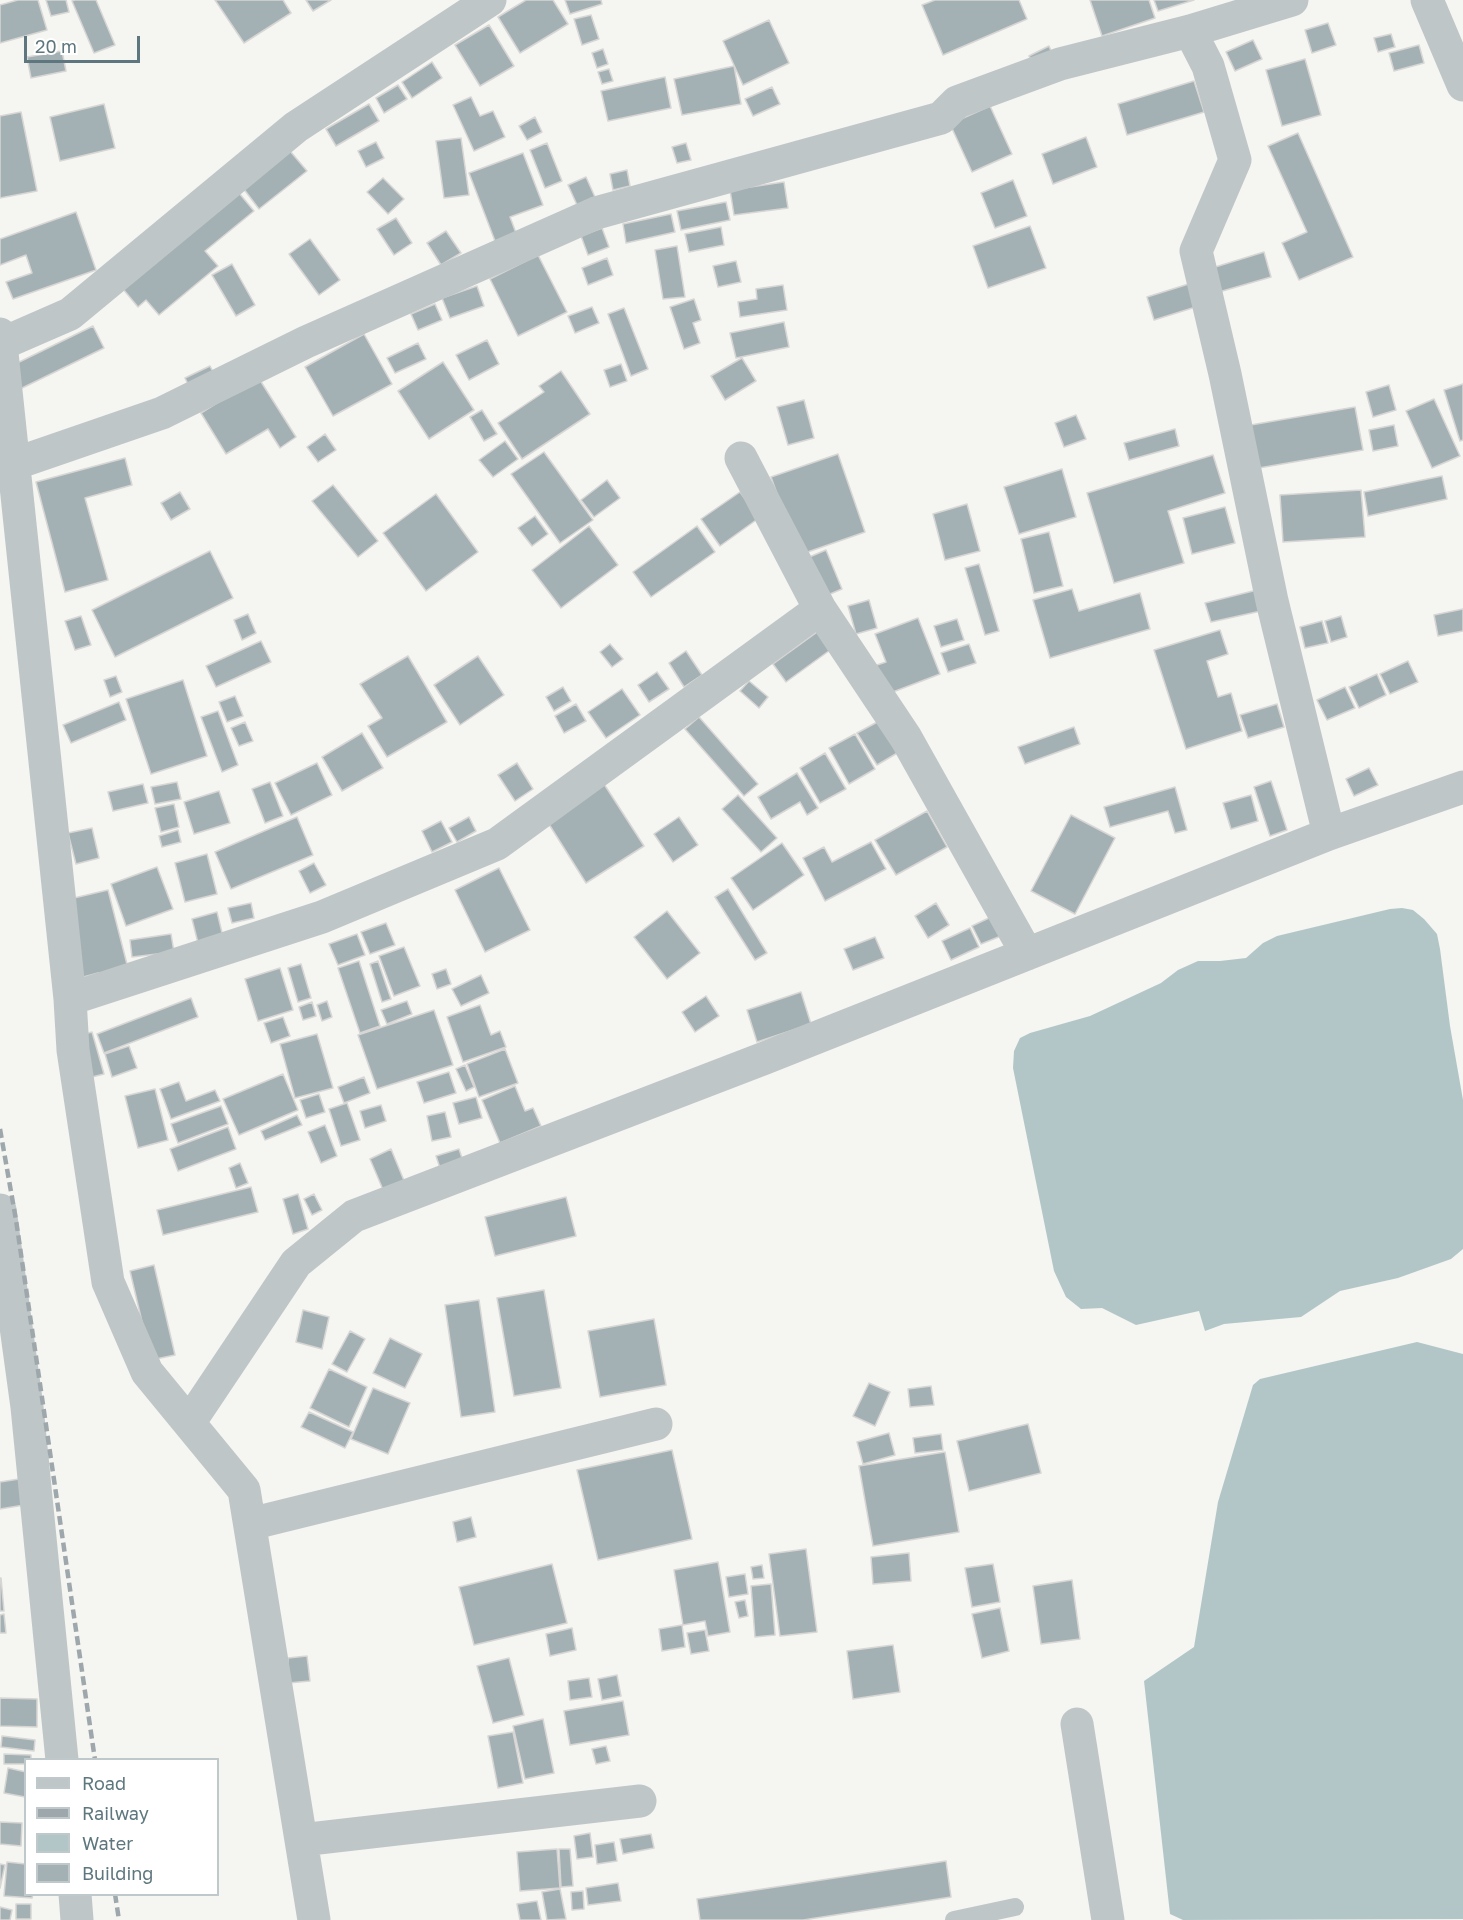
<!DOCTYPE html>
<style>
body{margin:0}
#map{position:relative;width:1463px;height:1920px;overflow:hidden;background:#f5f5f1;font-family:"Golos Text",sans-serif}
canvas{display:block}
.legend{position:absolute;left:24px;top:1758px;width:195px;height:138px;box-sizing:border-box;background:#fff;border:2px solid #bfc9cb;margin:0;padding:8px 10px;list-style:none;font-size:18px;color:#5e777e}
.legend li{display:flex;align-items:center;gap:12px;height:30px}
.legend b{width:30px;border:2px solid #bfc9cb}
.scale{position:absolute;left:24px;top:36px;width:116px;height:27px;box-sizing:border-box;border:3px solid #5e777e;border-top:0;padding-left:8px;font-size:18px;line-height:21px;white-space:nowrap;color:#5e777e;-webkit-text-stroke:4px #fff;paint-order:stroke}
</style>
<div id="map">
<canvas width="1463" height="1920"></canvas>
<ul class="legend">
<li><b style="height:8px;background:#bfc6c8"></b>Road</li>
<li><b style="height:8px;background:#9ea8ac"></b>Railway</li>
<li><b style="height:16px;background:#b3c6c7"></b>Water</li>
<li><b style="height:16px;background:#a4b1b4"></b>Building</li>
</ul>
<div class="scale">20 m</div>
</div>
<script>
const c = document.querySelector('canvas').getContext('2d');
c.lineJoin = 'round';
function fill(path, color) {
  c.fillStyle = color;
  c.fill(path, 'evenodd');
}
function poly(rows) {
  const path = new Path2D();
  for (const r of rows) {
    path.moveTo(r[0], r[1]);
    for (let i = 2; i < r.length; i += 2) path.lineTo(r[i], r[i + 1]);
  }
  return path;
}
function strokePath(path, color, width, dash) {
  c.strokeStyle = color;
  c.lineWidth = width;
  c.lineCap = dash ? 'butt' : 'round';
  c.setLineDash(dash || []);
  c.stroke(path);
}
const water = poly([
 [1402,908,1413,910,1424,919,1437,934,1440,949,1450,1026,1463,1100,1463,1249,1451,1259,1398,1278,1340,1291,1301,1317,1224,1324,1205,1331,1199,1311,1136,1325,1102,1308,1081,1309,1066,1297,1054,1271,1013,1068,1014,1051,1020,1038,1030,1033,1090,1016,1161,983,1178,970,1198,961,1220,961,1246,958,1263,943,1277,936,1390,909],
 [1417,1342,1463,1354,1463,1919,1183,1920,1170,1914,1144,1681,1194,1647,1218,1502,1253,1385,1260,1379]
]);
const building = poly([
 [18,0,38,0,47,30,0,43,0,5,18,0],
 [46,0,66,0,69,12,51,16,46,0],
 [75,0,96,0,115,45,94,53,72,1,75,0],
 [215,0,283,0,291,13,244,43,215,0],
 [306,0,331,0,313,11,306,0],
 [526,0,553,0,568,24,520,53,498,17,526,0],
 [565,0,601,0,602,4,570,14,565,0],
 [935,0,1019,0,1027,19,943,55,922,5,935,0],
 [1090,0,1149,0,1155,18,1102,36,1090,0],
 [1154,0,1194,0,1158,11,1154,0],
 [591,15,599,39,582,45,574,19,591,15],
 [769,20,789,63,743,85,723,41,769,20],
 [1328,23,1336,45,1312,53,1305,30,1328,23],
 [489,25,514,66,480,86,455,45,489,25],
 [1391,34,1395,47,1378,52,1374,38,1391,34],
 [1253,40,1262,59,1235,71,1226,52,1253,40],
 [1419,45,1424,63,1394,71,1389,53,1419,45],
 [1049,46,1054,58,1035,66,1029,56,1049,46],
 [603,49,608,64,597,68,592,53,603,49],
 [62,51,66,71,31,78,27,57,62,51],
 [1305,59,1321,115,1282,126,1266,70,1305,59],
 [432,62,442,78,412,98,402,82,432,62],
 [734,66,741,104,682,115,674,79,734,66],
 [609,69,613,81,602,84,598,72,609,69],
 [665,77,671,108,608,121,601,91,665,77],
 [1194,81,1204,112,1127,135,1118,104,1194,81],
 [398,85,407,99,384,113,376,98,398,85],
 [772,87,780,104,753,116,745,99,772,87],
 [471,97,480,116,493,111,505,137,474,151,453,105,471,97],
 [104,104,115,148,60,161,50,117,104,104],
 [369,104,379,121,336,146,326,129,369,104],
 [990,106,1012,154,972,172,950,124,990,106],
 [21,112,37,191,0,198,0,116,21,112],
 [535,117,542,132,527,140,519,126,535,117],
 [1298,133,1353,257,1299,280,1282,243,1307,232,1268,146,1298,133],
 [1086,137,1097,167,1053,184,1042,154,1086,137],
 [461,138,469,195,444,198,436,141,461,138],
 [376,142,384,158,366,167,358,151,376,142],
 [547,143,562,181,545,188,530,150,547,143],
 [686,143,691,160,677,163,672,147,686,143],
 [290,151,307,171,259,209,243,188,290,151],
 [523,153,543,205,510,217,516,233,495,241,469,173,523,153],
 [627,170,630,186,613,190,610,174,627,170],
 [586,177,595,197,577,205,568,185,586,177],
 [383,178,404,199,388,214,367,192,383,178],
 [1013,180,1027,216,995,228,981,193,1013,180],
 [784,182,788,208,734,215,730,190,784,182],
 [239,193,254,211,205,251,218,266,159,315,146,300,138,307,123,289,239,193],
 [726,202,730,220,681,230,677,211,726,202],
 [76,212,96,270,13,299,6,282,32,273,26,255,0,265,0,239,76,212],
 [671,214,675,232,626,243,623,224,671,214],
 [396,218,412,243,394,255,377,229,396,218],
 [1030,226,1046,268,988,288,973,246,1030,226],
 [721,227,724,245,689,252,685,234,721,227],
 [602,228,609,247,588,255,581,236,602,228],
 [446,231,461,253,441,265,427,243,446,231],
 [310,239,340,280,319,295,289,254,310,239],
 [677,246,685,297,663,299,655,250,677,246],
 [1264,252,1271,277,1219,292,1212,268,1264,252],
 [538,255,567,312,518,336,490,279,538,255],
 [607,258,613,275,588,285,582,268,607,258],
 [736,261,741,282,718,287,713,266,736,261],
 [232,264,255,305,236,316,212,275,232,264],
 [1195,282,1202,305,1154,320,1147,297,1195,282],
 [783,285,787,310,740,317,738,302,757,299,756,289,783,285],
 [477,286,484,306,450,318,442,298,477,286],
 [694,299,701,320,693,323,700,343,684,349,670,307,694,299],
 [435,304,442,320,418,330,411,314,435,304],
 [592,307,599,323,575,333,568,316,592,307],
 [624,308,648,369,631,376,608,314,624,308],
 [784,322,789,347,736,358,730,333,784,322],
 [93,326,104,348,18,390,7,368,93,326],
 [364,334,392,384,333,416,305,367,364,334],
 [487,340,499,364,469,380,456,355,487,340],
 [418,343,426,359,395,373,387,358,418,343],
 [742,358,756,381,725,400,711,376,742,358],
 [443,362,474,410,429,439,398,391,443,362],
 [621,364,627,381,610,387,604,370,621,364],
 [210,366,216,378,191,390,185,378,210,366],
 [561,371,590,414,522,459,498,423,544,392,539,386,561,371],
 [258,377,296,437,280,448,268,429,226,454,201,413,258,377],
 [1463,384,1463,440,1460,441,1444,390,1463,384],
 [1389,385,1396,410,1373,417,1366,392,1389,385],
 [1434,399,1460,456,1432,468,1406,411,1434,399],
 [804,400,814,438,788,445,777,407,804,400],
 [1355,407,1363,450,1253,469,1245,426,1355,407],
 [482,410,497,434,484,441,470,417,482,410],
 [1076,415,1086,439,1064,447,1055,423,1076,415],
 [1394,425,1398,446,1373,451,1369,430,1394,425],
 [1175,429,1179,446,1129,460,1124,443,1175,429],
 [325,434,336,450,318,462,307,447,325,434],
 [505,441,518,459,493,477,479,460,505,441],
 [544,452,593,520,560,543,511,474,544,452],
 [838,454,865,532,799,555,771,477,838,454],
 [1213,455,1225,493,1168,511,1184,563,1114,583,1087,493,1213,455],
 [125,458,132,485,85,498,108,580,65,592,36,482,125,458],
 [1062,469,1076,517,1019,534,1004,487,1062,469],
 [1442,476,1447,499,1368,516,1364,492,1442,476],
 [607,480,620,498,594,517,581,500,607,480],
 [333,485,378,541,358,557,312,501,333,485],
 [1361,490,1365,537,1283,542,1280,495,1361,490],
 [180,492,190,509,171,520,161,503,180,492],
 [740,492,759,518,720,546,701,519,740,492],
 [436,494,478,552,426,591,383,533,436,494],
 [967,504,980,551,945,560,933,514,967,504],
 [1225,507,1235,543,1192,554,1183,518,1225,507],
 [535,516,548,534,532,546,518,528,535,516],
 [589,526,618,565,561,608,532,570,589,526],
 [697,526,715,552,651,597,633,572,697,526],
 [1049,532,1063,586,1034,593,1021,539,1049,532],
 [826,550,842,589,823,597,807,558,826,550],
 [210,551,233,598,115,657,92,610,210,551],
 [979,564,999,631,985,635,965,568,979,564],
 [1072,589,1079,611,1140,593,1150,629,1050,658,1033,600,1072,589],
 [1257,590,1261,611,1211,622,1205,603,1257,590],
 [869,600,877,628,856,634,848,606,869,600],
 [1463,609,1463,631,1438,636,1434,615,1463,609],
 [248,614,256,633,242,640,234,620,248,614],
 [81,616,91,645,75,650,65,621,81,616],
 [1341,616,1347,637,1331,642,1325,621,1341,616],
 [918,618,940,674,885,695,874,666,886,662,875,634,918,618],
 [957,619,964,640,941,647,934,626,957,619],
 [1322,621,1328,643,1305,648,1300,627,1322,621],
 [820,630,833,648,786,682,773,664,820,630],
 [1220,630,1228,654,1207,661,1218,697,1231,693,1242,731,1186,749,1154,650,1220,630],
 [261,641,271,662,216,687,206,666,261,641],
 [610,644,623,659,612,667,600,652,610,644],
 [969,644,976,663,948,672,941,653,969,644],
 [686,651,702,675,684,687,669,663,686,651],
 [408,656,447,722,387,757,368,726,382,718,360,684,408,656],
 [478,656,504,695,460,725,434,685,478,656],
 [1408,661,1418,682,1390,694,1380,674,1408,661],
 [657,672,669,689,649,702,638,685,657,672],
 [1377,674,1386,695,1359,708,1349,687,1377,674],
 [116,676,122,692,110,697,104,680,116,676],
 [183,680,207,756,151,774,126,699,183,680],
 [749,681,768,697,759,708,740,691,749,681],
 [563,687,571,701,554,711,546,697,563,687],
 [1345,687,1355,708,1327,720,1317,700,1345,687],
 [622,689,640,715,606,738,588,712,622,689],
 [235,696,243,716,227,722,219,702,235,696],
 [119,702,126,720,71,743,63,725,119,702],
 [576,704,586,721,564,733,555,716,576,704],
 [1277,704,1284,727,1248,738,1240,715,1277,704],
 [218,711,238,765,222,772,201,717,218,711],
 [699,717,758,784,744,796,685,729,699,717],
 [881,720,899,752,877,765,857,733,881,720],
 [245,722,253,741,239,746,231,728,245,722],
 [1074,727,1080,744,1025,764,1018,747,1074,727],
 [362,733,383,768,342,791,322,757,362,733],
 [855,734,875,769,849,784,829,748,855,734],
 [825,753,846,789,820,803,800,768,825,753],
 [317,763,332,795,291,815,275,783,317,763],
 [517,763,533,789,515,801,498,775,517,763],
 [1369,768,1378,785,1354,796,1346,779,1369,768],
 [797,773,818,808,807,815,800,802,771,819,758,797,797,773],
 [1271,781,1287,830,1270,836,1254,787,1271,781],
 [177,782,181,799,155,804,151,787,177,782],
 [270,782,283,816,265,823,252,789,270,782],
 [143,784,148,803,113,811,108,792,143,784],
 [604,784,644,846,586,883,547,821,604,784],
 [1175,787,1187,830,1175,833,1168,811,1110,827,1104,807,1175,787],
 [219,791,230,823,194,834,184,802,219,791],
 [738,795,777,838,761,852,722,809,738,795],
 [1251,795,1258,821,1231,829,1223,803,1251,795],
 [174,804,179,827,161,832,155,808,174,804],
 [927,811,947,847,896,875,875,840,927,811],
 [1071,815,1115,838,1075,914,1031,891,1071,815],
 [297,817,313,855,231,889,215,852,297,817],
 [469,817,476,831,457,842,449,828,469,817],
 [679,817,698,845,673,862,654,834,679,817],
 [441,821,452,842,432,852,422,831,441,821],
 [92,828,99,858,76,864,68,833,92,828],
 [178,830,181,842,162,847,159,836,178,830],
 [871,842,886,869,825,901,803,858,824,847,832,862,871,842],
 [782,843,804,875,753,910,731,878,782,843],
 [207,854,217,894,185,902,175,863,207,854],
 [314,863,326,885,310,893,299,871,314,863],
 [157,867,173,909,126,926,111,884,157,867],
 [499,868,530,930,485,952,455,890,499,868],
 [728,889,767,953,755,960,715,897,728,889],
 [108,890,130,976,98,973,76,979,57,902,108,890],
 [251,903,254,918,232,923,228,908,251,903],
 [936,903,949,925,928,938,915,916,936,903],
 [667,911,700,953,667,979,634,937,667,911],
 [217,912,225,945,200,951,192,919,217,912],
 [991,917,1001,936,981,944,972,926,991,917],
 [386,923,395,945,370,954,361,932,386,923],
 [970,928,979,947,951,960,942,941,970,928],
 [171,934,174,952,132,957,130,940,171,934],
 [357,934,365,955,338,965,329,944,357,934],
 [875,937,884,958,853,970,844,949,875,937],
 [404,947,420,986,394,996,379,956,404,947],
 [359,961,380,1026,360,1033,338,968,359,961],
 [378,961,391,999,382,1002,370,964,378,961],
 [301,964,311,998,298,1002,288,968,301,964],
 [280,968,293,1010,258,1021,245,979,280,968],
 [446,969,451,984,437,989,432,974,446,969],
 [481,975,489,993,461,1006,452,989,481,975],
 [801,992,811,1024,757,1042,747,1010,801,992],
 [706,996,719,1016,695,1032,682,1012,706,996],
 [191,998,198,1017,104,1053,97,1034,191,998],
 [327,1001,332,1017,322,1021,317,1005,327,1001],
 [407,1001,412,1014,387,1024,381,1010,407,1001],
 [312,1002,316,1016,303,1020,299,1007,312,1002],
 [480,1005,491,1035,500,1031,506,1047,463,1062,447,1017,480,1005],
 [434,1010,453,1065,377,1089,358,1035,434,1010],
 [283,1017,290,1036,271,1043,264,1023,283,1017],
 [92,1032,104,1074,80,1080,69,1038,92,1032],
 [317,1034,333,1088,295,1098,280,1044,317,1034],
 [129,1046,137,1068,112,1077,105,1054,129,1046],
 [505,1049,518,1083,479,1097,467,1064,505,1049],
 [465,1065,474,1087,466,1091,456,1069,465,1065],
 [449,1072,456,1093,424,1103,417,1082,449,1072],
 [283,1074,298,1110,239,1135,223,1099,283,1074],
 [364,1077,370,1093,344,1103,338,1087,364,1077],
 [179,1082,186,1101,215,1090,220,1101,171,1119,160,1089,179,1082],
 [515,1086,525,1111,533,1108,541,1126,500,1143,482,1100,515,1086],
 [155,1089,168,1140,138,1148,125,1096,155,1089],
 [319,1094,325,1112,306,1118,300,1100,319,1094],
 [476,1097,482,1118,459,1124,453,1103,476,1097],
 [347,1103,360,1140,341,1146,329,1109,347,1103],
 [381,1105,386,1121,365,1128,360,1111,381,1105],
 [221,1106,228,1124,178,1143,171,1124,221,1106],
 [445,1112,451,1137,432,1141,427,1116,445,1112],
 [297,1115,302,1125,265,1140,261,1131,297,1115],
 [325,1125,337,1156,321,1163,308,1132,325,1125],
 [228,1127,236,1149,178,1171,170,1149,228,1127],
 [391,1149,405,1183,384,1192,370,1159,391,1149],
 [459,1149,464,1164,441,1171,436,1156,459,1149],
 [240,1163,248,1183,236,1188,229,1168,240,1163],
 [251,1187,258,1212,163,1235,157,1210,251,1187],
 [298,1194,308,1229,293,1234,283,1199,298,1194],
 [314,1194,322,1210,312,1215,304,1199,314,1194],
 [566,1197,576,1236,495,1256,485,1217,566,1197],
 [154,1265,175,1355,151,1360,130,1271,154,1265],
 [544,1290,561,1388,514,1396,497,1298,544,1290],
 [479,1300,495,1412,461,1417,445,1305,479,1300],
 [303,1310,329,1317,322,1349,296,1342,303,1310],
 [654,1319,666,1385,600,1397,588,1331,654,1319],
 [350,1331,365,1339,347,1372,332,1364,350,1331],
 [390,1338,422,1354,405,1388,373,1373,390,1338],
 [329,1369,367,1387,349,1427,310,1408,329,1369],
 [869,1383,890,1392,875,1426,853,1416,869,1383],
 [931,1386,934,1405,910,1407,908,1389,931,1386],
 [373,1388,410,1403,388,1454,351,1439,373,1388],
 [309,1412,353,1432,345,1448,301,1427,309,1412],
 [1028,1424,1041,1473,969,1491,957,1441,1028,1424],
 [889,1433,895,1455,863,1464,857,1442,889,1433],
 [941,1434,943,1450,915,1453,913,1438,941,1434],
 [672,1450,692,1539,598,1560,577,1470,672,1450],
 [945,1452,959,1532,873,1546,859,1466,945,1452],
 [19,1479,24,1505,0,1509,0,1482,19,1479],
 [471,1517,476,1537,457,1542,453,1522,471,1517],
 [806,1549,817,1632,780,1636,769,1554,806,1549],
 [909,1553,911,1581,873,1584,871,1557,909,1553],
 [718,1562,730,1632,708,1636,705,1621,683,1625,674,1570,718,1562],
 [552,1564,567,1623,474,1645,459,1587,552,1564],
 [993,1564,1000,1602,972,1607,965,1568,993,1564],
 [762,1565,764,1578,753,1579,751,1567,762,1565],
 [745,1574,748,1594,729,1597,726,1577,745,1574],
 [0,1578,1,1578,4,1611,0,1611,0,1578],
 [1072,1580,1080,1639,1041,1644,1033,1586,1072,1580],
 [771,1584,775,1635,755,1637,751,1586,771,1584],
 [745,1600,748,1616,739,1618,735,1602,745,1600],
 [1000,1608,1009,1651,982,1658,972,1614,1000,1608],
 [4,1614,6,1633,0,1633,0,1615,4,1614],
 [682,1625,685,1647,662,1651,659,1629,682,1625],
 [572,1628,576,1650,550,1656,546,1634,572,1628],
 [705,1630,709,1651,691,1654,687,1633,705,1630],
 [893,1645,900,1692,853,1699,847,1651,893,1645],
 [307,1656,310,1681,288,1683,288,1658,307,1656],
 [509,1658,524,1715,493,1723,477,1666,509,1658],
 [617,1675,621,1696,602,1700,598,1679,617,1675],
 [589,1678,592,1697,570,1700,568,1681,589,1678],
 [0,1698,37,1699,37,1727,0,1726,0,1698],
 [623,1701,629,1735,570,1745,564,1711,623,1701],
 [543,1719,554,1773,525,1779,513,1726,543,1719],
 [513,1732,523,1783,498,1788,488,1736,513,1732],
 [2,1736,35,1740,34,1751,1,1747,2,1736],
 [606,1746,610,1761,596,1764,592,1749,606,1746],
 [4,1754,31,1755,31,1760,26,1760,26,1764,4,1764,4,1754],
 [8,1768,26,1772,25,1797,4,1793,8,1768],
 [0,1822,22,1823,21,1846,0,1844,0,1822],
 [590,1833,593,1857,577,1859,574,1836,590,1833],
 [651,1834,654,1848,623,1854,620,1839,651,1834],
 [614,1842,617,1861,597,1864,595,1845,614,1842],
 [557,1849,560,1888,520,1891,517,1852,557,1849],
 [559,1849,570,1849,573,1886,561,1887,559,1849],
 [946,1861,951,1897,803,1920,700,1920,697,1899,946,1861],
 [7,1862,26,1864,26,1894,33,1894,32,1898,4,1896,7,1862],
 [0,1864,5,1865,0,1888,0,1864],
 [618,1883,621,1901,588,1905,586,1888,618,1883],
 [560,1889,566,1919,547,1920,542,1892,560,1889],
 [583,1891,584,1909,572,1910,571,1892,583,1891],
 [537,1901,541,1920,520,1920,517,1904,537,1901],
 [16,1904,31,1904,31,1919,16,1919,16,1904],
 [0,1907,12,1910,10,1920,0,1920,0,1907]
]);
const service = poly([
 [954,1920,1015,1907]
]);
const minor = poly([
 [1427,0,1463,85],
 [1190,31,1208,66,1235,160,1196,251,1225,374,1272,601,1329,834],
 [0,334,70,999,73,1050,108,1282,147,1372,244,1490,314,1920],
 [1,344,70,314,296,127,490,0],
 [741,458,820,609,906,738,1027,954],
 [14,464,162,413,306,342,596,213,941,118,957,102,1060,64,1190,31,1292,0],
 [70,999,322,917,497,844,820,609],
 [0,1210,27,1407,62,1760],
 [189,1423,296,1263,354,1216,765,1058,1329,834,1463,787],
 [250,1524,656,1424],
 [1077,1724,1108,1920],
 [301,1840,640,1801],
 [75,1894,77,1920]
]);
const rail = poly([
 [0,1129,16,1220,95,1760],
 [115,1894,119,1920]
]);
fill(water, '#b3c6c7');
fill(building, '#a4b1b4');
strokePath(building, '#d7d6d4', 1.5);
strokePath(service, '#bfc6c8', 18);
strokePath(minor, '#bfc6c8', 33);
strokePath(rail, '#9ea8ac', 4.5, [9, 4.5]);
</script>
